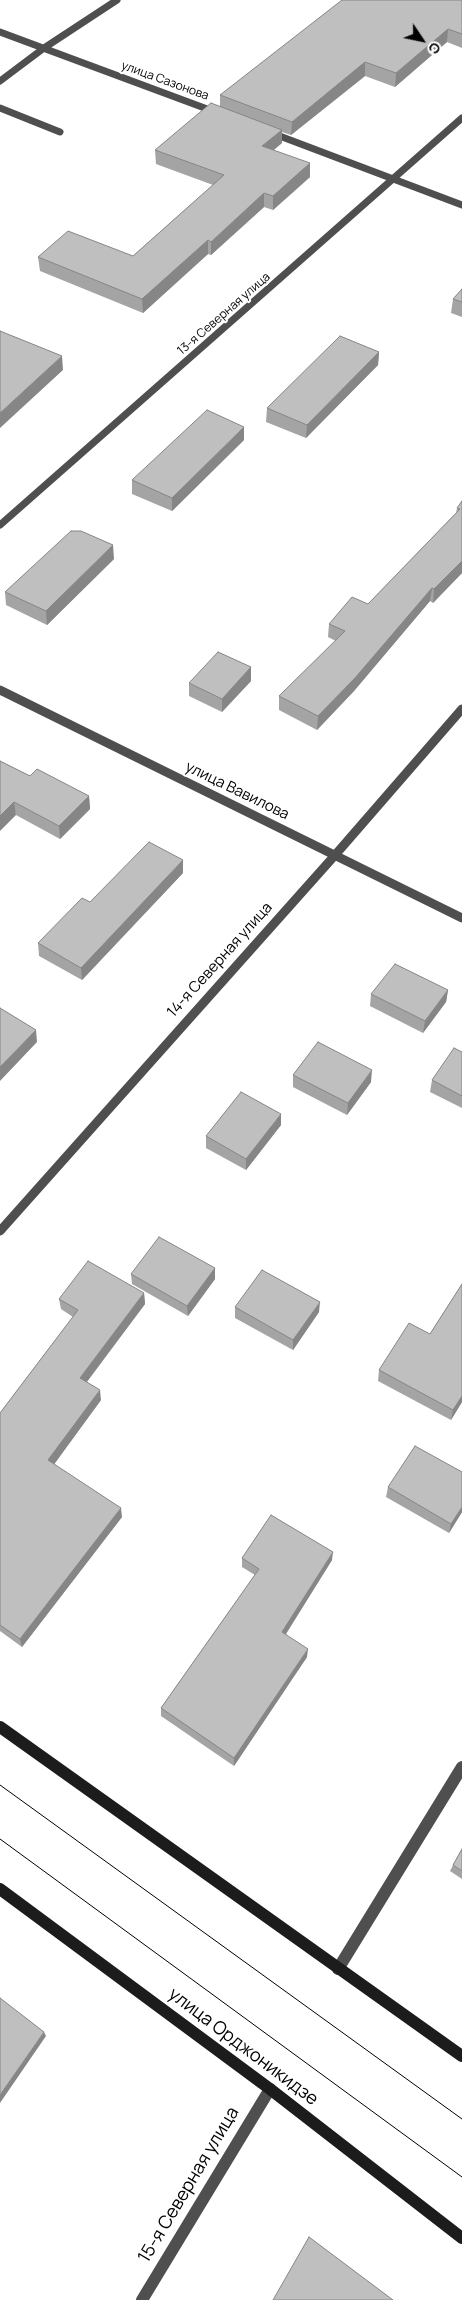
<!DOCTYPE html>
<meta charset="utf-8">
<style>
body{margin:0}
#map{position:relative;width:462px;height:2300px;overflow:hidden;background:#fff;font-family:Manrope,sans-serif}
canvas{display:block}
.north{position:absolute;left:397px;top:15px;width:50px;height:50px;-webkit-text-stroke:4px #fff;paint-order:stroke;rotate:124deg;font-size:14px;font-weight:700;line-height:20px;text-align:center;color:#000}
.north::after{content:'';display:block;margin:auto;width:18px;height:22px;background:#000;clip-path:polygon(50% 0,100% 100%,50% 72%,0 100%)}
</style>
<div id="map">
<canvas width="462" height="2300"></canvas>
<div class="north">С</div>
</div>
<script>
const c = document.querySelector('canvas').getContext('2d');
c.lineJoin = 'round';
function poly(rows) {
  const path = new Path2D();
  for (const r of rows) {
    path.moveTo(r[0], r[1]);
    for (let i = 2; i < r.length; i += 2) path.lineTo(r[i], r[i + 1]);
  }
  return path;
}
function strokePath(path, color, width, dash) {
  c.strokeStyle = color;
  c.lineWidth = width;
  c.lineCap = dash ? 'butt' : 'round';
  c.setLineDash(dash || []);
  c.stroke(path);
}
function fill(path, color) {
  c.fillStyle = color;
  c.fill(path, 'evenodd');
}
function drawText(font, color, halo, rows, align = 'center') {
  c.font = font + ' Manrope,sans-serif';
  c.lineWidth = 4;
  c.setLineDash([]);
  c.textBaseline = 'middle';
  c.strokeStyle = halo;
  c.fillStyle = color;
  for (const [text, x, y, turn = 0] of rows) {
    c.save();
    c.translate(x, y);
    c.rotate((+turn || 0) * Math.PI / 180);
    c.textAlign = isNaN(turn) ? turn : align;
    if (halo) c.strokeText(text, 0, 0);
    c.fillText(text, 0, 0);
    c.restore();
  }
}
const service = poly([
 [0,108,60,132]
]);
const minorFar2 = poly([
 [0,32,218,113],
 [0,81,44,48,117,0],
 [269,132,462,205],
 [0,525,462,118]
]);
const minorFar1 = poly([
 [0,1231,336,854,462,709]
]);
const minor = poly([
 [338,1969,462,1767],
 [142,2300,270,2089]
]);
const tertiary = poly([
 [0,690,462,918]
]);
const secondary = poly([
 [0,1727,462,2056],
 [0,1889,270,2089,462,2238]
]);
const tram = poly([
 [0,1785,462,2119],
 [0,1839,462,2177]
]);
const wall = poly([
 [462,0,462,48,447,42,395,87,365,76,291,135,282,132,282,143,274,150,310,177,273,210,264,207,211,255,208,254,143,313,40,271,38,257,133,256,213,185,156,164,155,150,220,107,220,95],
 [462,289,462,317,451,313,453,299],
 [379,352,378,365,306,438,266,422,267,408],
 [244,440,172,511,132,494,132,480],
 [462,501,462,573,433,603,430,601,354,691,317,730,279,710,279,696,336,641,328,637,329,624,368,604,456,513,457,508],
 [114,559,47,625,6,605,5,592],
 [251,667,251,681,222,712,189,696,189,683],
 [0,761,30,776,89,796,90,809,60,839,16,815],
 [183,873,82,980,39,956,38,943,90,902],
 [448,990,446,1002,423,1033,370,1006,371,994],
 [462,1052,462,1108,430,1092,432,1080],
 [293,1075,371,1082,347,1115,293,1087],
 [281,1125,246,1170,206,1148,206,1136],
 [215,1268,215,1279,188,1316,132,1284,131,1274],
 [462,1284,462,1402,451,1420,378,1381,379,1370,430,1334],
 [144,1293,145,1304,87,1382,101,1400,54,1464,122,1517,22,1647,0,1631,0,1413,73,1317,61,1309,59,1299],
 [235,1307,319,1312,293,1350,235,1318],
 [388,1487,462,1512,449,1533,386,1497],
 [242,1558,332,1560,286,1634,307,1657,234,1766,161,1716,161,1708,255,1575,242,1567],
 [462,1849,462,1879,450,1871,453,1865]
]);
const shadedWall = poly([
 [448,29,447,42,395,87,396,73],
 [365,62,365,76,291,135,292,122],
 [282,130,282,143,262,159,262,146],
 [310,163,310,177,273,210,273,196],
 [264,193,264,207,211,255,211,242],
 [208,240,208,254,143,313,142,299],
 [379,352,378,365,306,438,307,425],
 [62,356,63,370,0,428,0,413],
 [244,427,244,440,172,511,172,498],
 [113,545,114,559,47,625,46,611],
 [462,561,462,573,433,603,434,589],
 [432,588,430,601,354,691,317,730,318,716],
 [251,667,251,681,222,712,222,699],
 [89,796,90,809,60,839,59,826],
 [14,802,16,815,0,831,0,816],
 [183,860,183,873,82,980,81,968],
 [448,990,446,1002,423,1033,425,1021],
 [36,1030,37,1042,0,1081,0,1067],
 [372,1070,371,1082,347,1115,348,1103],
 [281,1114,281,1125,246,1170,246,1159],
 [215,1268,215,1279,188,1316,187,1306],
 [144,1293,145,1304,82,1388,80,1378],
 [320,1302,319,1312,293,1350,293,1340],
 [100,1390,101,1400,50,1470,48,1460],
 [462,1396,462,1402,451,1420,453,1410],
 [462,1507,462,1512,449,1533,451,1524],
 [121,1508,122,1517,22,1647,20,1639],
 [333,1552,332,1560,282,1640,282,1632],
 [308,1649,307,1657,234,1766,234,1758],
 [44,2032,46,2036,0,2103,0,2095]
]);
const building = poly([
 [342,0,462,0,462,34,448,29,396,73,365,62,292,122,220,95,342,0],
 [211,103,282,130,262,146,310,163,273,196,264,193,211,242,208,240,142,299,38,257,68,231,133,256,224,175,155,150,211,103],
 [462,289,462,302,453,299,462,289],
 [0,331,62,356,0,413,0,331],
 [340,336,379,352,307,425,267,408,340,336],
 [207,410,244,427,172,498,132,480,207,410],
 [462,501,462,561,434,589,432,588,355,678,318,716,279,696,345,631,329,624,352,597,368,604,460,509,457,508,462,501],
 [71,531,81,531,113,545,46,611,5,592,71,531],
 [218,652,251,667,222,699,189,683,218,652],
 [0,761,30,776,37,769,89,796,59,826,14,802,0,816,0,761],
 [149,842,183,860,81,968,38,943,82,898,90,902,149,842],
 [395,964,448,990,425,1021,371,994,395,964],
 [0,1008,36,1030,0,1067,0,1008],
 [318,1042,372,1070,348,1103,293,1075,318,1042],
 [454,1048,462,1052,462,1096,432,1080,454,1048],
 [241,1092,281,1114,246,1159,206,1136,241,1092],
 [159,1237,215,1268,187,1306,131,1274,159,1237],
 [88,1261,144,1293,80,1378,100,1390,48,1460,121,1508,20,1639,0,1625,0,1413,78,1310,59,1299,88,1261],
 [262,1270,320,1302,293,1340,235,1307,262,1270],
 [462,1284,462,1396,453,1410,379,1370,409,1323,430,1334,462,1284],
 [415,1446,462,1472,462,1507,451,1524,388,1487,415,1446],
 [271,1515,333,1552,282,1632,308,1649,234,1758,161,1708,259,1569,242,1558,271,1515],
 [462,1849,462,1871,453,1865,462,1849],
 [0,1998,44,2032,0,2095,0,1998],
 [309,2237,393,2300,273,2300,309,2237]
]);
const farStreetnames = [
 ["улица Сазонова",165,81,20],
 ["13-я Северная улица",224,314,-41]
];
const streetNames = [
 ["улица Вавилова",237,791,26],
 ["14-я Северная улица",220,960,-48]
];
const nearStreetnames = [
 ["улица Орджоникидзе",243,2047,37],
 ["15-я Северная улица",189,2185,-59]
];
strokePath(service, '#4f4f4f', 7);
strokePath(minorFar2, '#4f4f4f', 7);
strokePath(minorFar1, '#4f4f4f', 9);
strokePath(minor, '#4f4f4f', 12);
strokePath(tertiary, '#4f4f4f', 9);
strokePath(secondary, '#1c1c1c', 12);
strokePath(tram, '#000', 1);
fill(wall, '#a4a4a4');
fill(shadedWall, '#868686');
fill(building, '#bfbfbf');
strokePath(building, '#868686', 1);
drawText('12px', '#000', '#fff', farStreetnames);
drawText('15px', '#000', '#fff', streetNames);
drawText('18px', '#000', '#fff', nearStreetnames);
</script>
